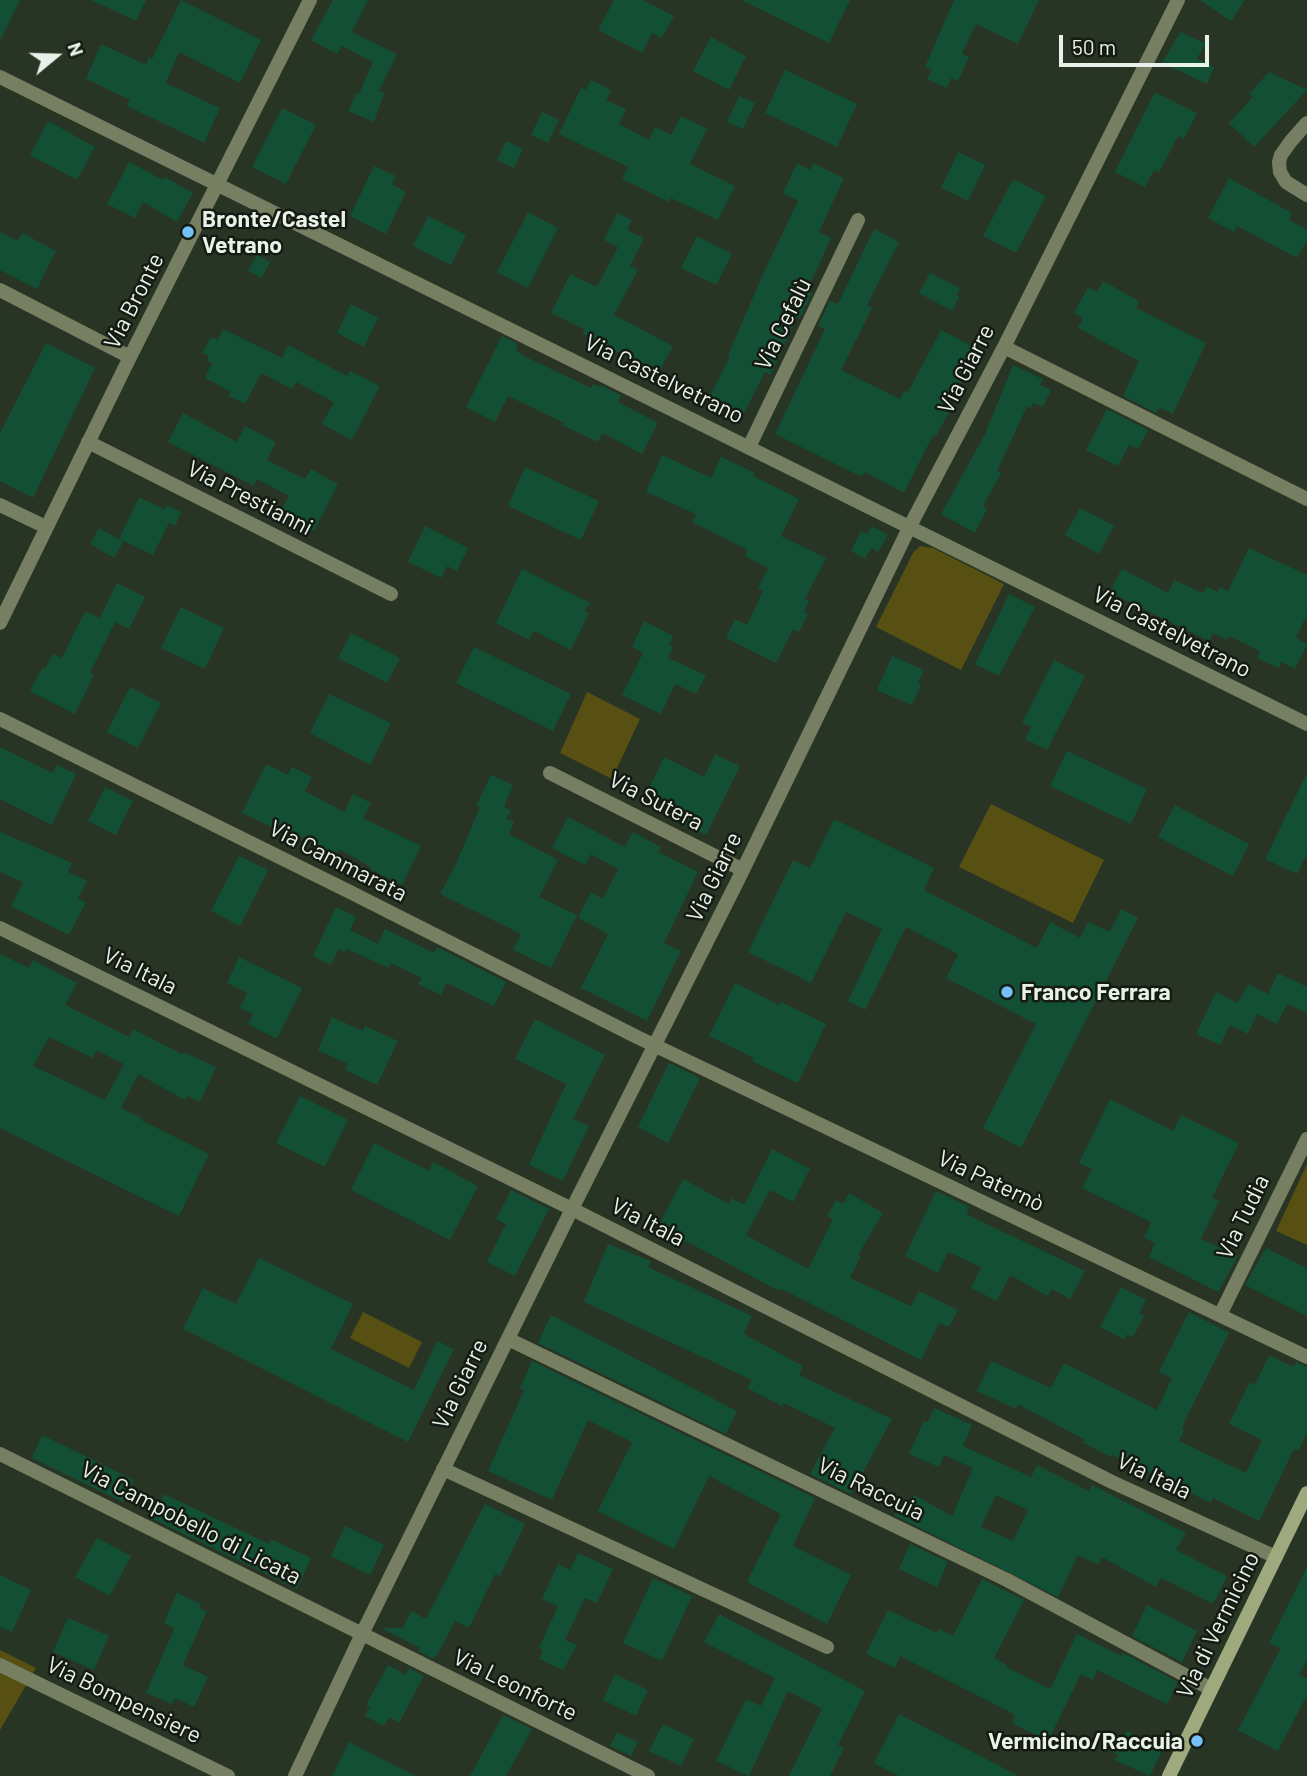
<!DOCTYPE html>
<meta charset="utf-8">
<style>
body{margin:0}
#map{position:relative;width:1307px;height:1776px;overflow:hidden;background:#283525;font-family:Barlow,sans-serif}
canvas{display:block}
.north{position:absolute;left:21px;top:21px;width:70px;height:70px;-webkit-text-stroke:5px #151b13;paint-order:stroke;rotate:71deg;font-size:19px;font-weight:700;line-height:28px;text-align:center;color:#e9f2e8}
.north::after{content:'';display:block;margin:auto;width:24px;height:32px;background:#e9f2e8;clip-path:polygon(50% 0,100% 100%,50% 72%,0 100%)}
.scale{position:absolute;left:1059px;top:35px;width:150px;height:32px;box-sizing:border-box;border:4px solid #e9f2e8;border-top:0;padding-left:9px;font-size:21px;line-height:24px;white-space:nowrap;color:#e9f2e8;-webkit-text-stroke:5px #151b13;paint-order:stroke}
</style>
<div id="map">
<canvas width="1307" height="1776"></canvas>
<div class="north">N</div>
<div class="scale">50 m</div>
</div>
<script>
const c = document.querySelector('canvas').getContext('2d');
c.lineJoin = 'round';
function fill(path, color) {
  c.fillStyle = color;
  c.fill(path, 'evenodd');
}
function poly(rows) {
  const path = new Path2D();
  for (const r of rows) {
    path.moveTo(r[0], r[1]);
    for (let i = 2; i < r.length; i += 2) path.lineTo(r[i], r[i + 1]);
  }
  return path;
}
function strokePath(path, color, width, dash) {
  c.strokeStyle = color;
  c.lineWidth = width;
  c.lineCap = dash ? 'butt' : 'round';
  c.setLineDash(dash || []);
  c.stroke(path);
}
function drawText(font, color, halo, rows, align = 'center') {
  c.font = font + ' Barlow,sans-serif';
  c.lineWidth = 5;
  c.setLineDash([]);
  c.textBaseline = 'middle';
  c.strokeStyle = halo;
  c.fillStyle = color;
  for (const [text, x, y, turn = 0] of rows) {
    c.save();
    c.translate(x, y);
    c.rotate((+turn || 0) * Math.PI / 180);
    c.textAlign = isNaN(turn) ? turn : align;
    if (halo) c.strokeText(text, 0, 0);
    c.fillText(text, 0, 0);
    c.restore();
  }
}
const green = poly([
 [920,546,933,548,1004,584,961,670,876,627,913,553],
 [587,692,640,719,612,779,560,753],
 [991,804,1104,860,1073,923,959,867],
 [1307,1164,1307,1245,1276,1231],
 [363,1312,422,1342,409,1368,350,1338],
 [0,1650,36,1668,0,1730]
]);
const building = poly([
 [0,0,20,0,0,41],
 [91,0,146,0,136,21],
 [181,0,261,40,240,83,179,52,166,83,220,108,204,143,127,106,130,100,86,79,101,44,146,65,149,57,152,59],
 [333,0,368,0,352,32,397,54,379,91,384,93,374,122,348,111,357,92,359,94,373,62,342,46,337,54,311,40],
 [614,0,643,0,674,16,662,38,652,33,642,53,598,30],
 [741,0,850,0,829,43],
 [954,0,1039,0,1018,44,976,24,962,54,969,57,958,81,951,78,947,88,927,79,932,70,925,67],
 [1200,0,1245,0,1231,21],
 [1180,32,1205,43,1197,59,1214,67,1207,84,1162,63],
 [711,37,746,56,729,90,693,71],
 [785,70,857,104,837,147,765,113],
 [1269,72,1307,90,1254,147,1229,123,1253,97,1249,94],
 [591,80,611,90,606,100,626,109,619,124,649,140,655,127,671,135,681,116,707,129,690,164,735,186,718,220,671,198,669,202,622,179,628,167,559,134,581,88,586,90],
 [1155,92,1197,113,1184,139,1178,136,1159,173,1154,170,1145,187,1115,172],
 [739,96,755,103,743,129,727,122],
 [282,108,316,125,286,184,252,167],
 [542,112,559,120,548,143,531,135],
 [48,121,95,147,77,180,30,155],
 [506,141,523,149,514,168,497,160],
 [958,152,985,165,968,201,941,188],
 [129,162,163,180,165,177,193,193,177,222,143,202,135,218,107,204],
 [797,163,810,170,813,163,844,178,819,232,831,238,807,291,812,293,800,318,797,317,770,375,765,372,743,415,709,398,730,356,728,355,764,272,798,201,783,193],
 [374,166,396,176,392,184,406,192,386,234,350,216],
 [1229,178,1292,213,1289,220,1307,230,1307,240,1297,258,1237,226,1234,232,1208,218],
 [1013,179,1046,196,1016,253,983,236],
 [528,212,558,228,528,288,497,272],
 [617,213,632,220,627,230,644,238,630,266,638,270,614,315,673,346,658,374,583,334,585,330,551,313,570,274,597,287,618,247,604,240],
 [428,216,466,235,451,265,413,246],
 [874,229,899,242,867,305,872,308,841,370,900,399,904,391,908,392,941,330,974,347,963,368,967,371,946,411,949,412,936,436,933,435,904,493,865,472,862,477,775,434,825,329,818,326,830,301,838,304],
 [0,232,18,241,22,233,56,251,37,289,0,270],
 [697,236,732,254,716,285,681,268],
 [257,255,270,262,262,278,248,271],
 [930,273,960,288,957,295,959,297,952,311,919,293],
 [1103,281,1139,301,1136,308,1206,343,1173,414,1159,407,1156,413,1123,396,1139,361,1078,328,1083,318,1074,313,1088,287,1097,292],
 [351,304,378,318,364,347,337,333],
 [223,329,282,358,288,345,347,376,350,371,380,386,352,440,322,424,334,402,296,382,292,389,261,373,245,404,229,396,231,392,205,378,212,363,207,361,209,356,202,353,211,337,218,340],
 [502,336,518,344,515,350,528,358,591,388,593,384,599,387,600,385,621,395,618,402,658,423,642,454,603,433,598,442,562,425,564,423,508,396,495,422,466,407],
 [46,343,95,368,33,498,0,481,0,433],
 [1013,365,1043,379,1040,385,1051,390,1043,407,1033,403,1031,408,1027,406,997,471,1001,473,983,506,987,509,975,533,941,514,985,434],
 [1107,409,1148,430,1138,449,1129,445,1118,466,1086,450],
 [183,413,237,442,245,426,276,442,267,460,305,479,311,469,338,484,314,531,280,513,289,496,257,479,254,486,168,442],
 [662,455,711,478,721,457,755,473,753,476,799,499,781,536,826,558,805,599,809,601,804,612,808,614,799,632,793,629,776,663,726,638,735,619,747,625,763,591,758,588,768,568,745,556,748,550,692,522,696,514,646,492],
 [525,467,599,501,581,540,508,506],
 [139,497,164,509,167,505,181,512,175,526,169,523,153,555,119,539],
 [1080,508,1114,526,1099,554,1065,535],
 [425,526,468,548,457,571,447,566,441,578,408,562],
 [872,526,888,535,878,552,871,548,865,559,851,551,861,531,867,535],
 [99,528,123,542,114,558,90,544],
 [1249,548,1307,575,1307,614,1296,638,1307,644,1295,669,1281,662,1279,668,1257,658,1260,651,1229,636,1227,640,1213,633,1209,641,1109,592,1122,569,1168,593,1174,580,1203,593,1206,586,1217,592,1219,587,1228,591],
 [522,569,590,603,585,611,589,613,571,650,534,631,529,640,496,623],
 [117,583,145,597,129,629,115,622,90,673,94,675,75,714,30,691,42,668,45,669,53,654,62,658,85,611,100,618],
 [1009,594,1035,607,999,676,975,664],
 [181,607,224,628,205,669,161,648],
 [644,621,673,636,669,645,673,647,668,658,706,675,696,694,675,684,661,714,622,695,643,653,632,647],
 [351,633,400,658,387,683,338,658],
 [474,647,571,694,553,731,456,683],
 [892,656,924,670,918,683,921,685,912,705,877,690],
 [1054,660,1085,676,1047,750,1025,739,1031,727,1022,723],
 [130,687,161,703,138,748,107,732],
 [329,694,391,723,370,765,310,733],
 [0,747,53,773,57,765,76,774,52,825,0,799],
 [1067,751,1147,789,1131,824,1050,786],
 [715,754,740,766,706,835,679,822,685,810,648,791,664,757,704,777],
 [266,764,288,775,292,767,312,777,305,791,344,812,353,794,371,803,363,818,421,846,402,885,370,869,371,867,339,849,335,855,286,829,284,833,242,813],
 [1307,773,1307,854,1297,874,1265,859],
 [491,775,513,785,504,807,511,810,506,819,514,822,509,834,558,860,539,897,577,915,551,968,513,950,521,934,440,894,456,864,480,807,476,806],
 [105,787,133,801,116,835,88,821],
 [1175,805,1249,844,1233,876,1158,837],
 [568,817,625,847,633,832,661,847,658,852,698,872,664,943,681,951,647,1021,581,988,608,934,578,918,591,892,603,899,618,869,591,854,585,865,552,848],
 [834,819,934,868,924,890,1037,948,1050,922,1080,938,1088,922,1110,932,1121,909,1138,918,1021,1148,983,1128,1036,1024,946,978,958,954,906,927,865,1010,848,1001,882,929,846,912,811,983,748,952,793,860,810,868],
 [0,832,72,863,68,872,87,881,78,899,86,902,69,935,11,906,23,882,0,872],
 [239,856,268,870,240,926,211,911],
 [336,907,356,917,350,930,378,944,385,929,434,953,437,947,506,982,494,1006,447,983,441,995,418,984,422,978,391,963,389,968,347,949,345,952,339,949,331,965,313,956],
 [0,954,29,968,33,960,77,983,65,1005,129,1037,133,1029,182,1054,183,1052,216,1067,200,1102,187,1096,185,1100,138,1074,121,1108,142,1118,141,1120,209,1154,179,1216,0,1128],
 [49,1037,93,1058,96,1050,124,1064,105,1100,33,1066],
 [239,957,302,988,277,1039,248,1024,253,1014,240,1008,247,993,227,983],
 [1278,973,1307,987,1307,1013,1287,1004,1277,1024,1257,1014,1248,1034,1230,1025,1220,1045,1196,1034,1216,992,1238,1003,1248,984,1268,994],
 [735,983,779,1005,781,1002,826,1024,798,1083,752,1061,754,1058,709,1036],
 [332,1017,363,1031,365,1026,398,1041,377,1085,345,1070,348,1064,318,1050],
 [535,1019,605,1055,573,1119,589,1126,563,1181,529,1165,566,1084,515,1059],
 [669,1063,700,1078,668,1143,638,1127],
 [300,1096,348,1120,325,1167,276,1143],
 [1110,1099,1173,1131,1181,1115,1239,1143,1212,1198,1219,1201,1201,1239,1238,1256,1218,1292,1149,1257,1155,1243,1144,1238,1151,1222,1082,1188,1092,1169,1079,1163],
 [374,1143,429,1171,433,1162,478,1186,450,1240,351,1190],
 [772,1149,810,1169,793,1202,770,1190,746,1235,808,1269,833,1219,827,1216,836,1200,843,1204,849,1193,883,1213,858,1255,861,1256,850,1278,911,1306,919,1291,958,1310,949,1327,939,1323,921,1360,780,1288,779,1291,686,1241,684,1243,657,1228,683,1179,729,1204,732,1198,744,1205],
 [511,1190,549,1209,515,1276,487,1262,506,1224,496,1219],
 [936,1191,970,1207,966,1214,1085,1271,1070,1299,1052,1289,1048,1296,1010,1275,997,1301,971,1288,981,1267,948,1252,938,1273,905,1256],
 [608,1244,651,1261,648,1267,752,1316,744,1334,803,1366,799,1375,892,1419,851,1494,810,1474,835,1428,784,1403,782,1406,747,1388,752,1380,584,1302],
 [1266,1248,1307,1268,1307,1316,1245,1285],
 [259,1258,353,1304,331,1349,414,1390,437,1341,454,1349,408,1442,183,1329,203,1288,236,1304],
 [1121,1287,1146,1300,1139,1313,1144,1316,1133,1337,1127,1334,1125,1340,1100,1327],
 [1189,1312,1229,1333,1186,1418,1182,1429,1184,1430,1179,1441,1246,1473,1262,1440,1229,1424,1250,1382,1255,1385,1269,1355,1293,1367,1296,1362,1307,1367,1307,1433,1298,1451,1294,1449,1259,1521,1213,1498,1211,1503,1113,1455,1111,1457,1083,1443,1085,1440,1018,1404,1016,1409,977,1391,991,1361,1051,1388,1064,1363,1157,1410,1172,1378,1159,1372],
 [551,1315,737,1411,726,1434,538,1343],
 [532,1361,815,1498,793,1546,851,1575,827,1624,747,1582,781,1514,709,1476,674,1549,598,1511,632,1442,588,1420,552,1500,488,1471,524,1390,520,1388],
 [934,1408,972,1425,963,1446,1031,1477,1037,1465,1089,1491,1092,1485,1186,1533,1176,1550,1227,1576,1213,1604,1161,1578,1156,1587,1102,1557,1098,1565,1078,1555,1058,1597,894,1515,903,1500,909,1503,914,1495,952,1516,973,1468,944,1455,939,1467,909,1454,924,1421,928,1422],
 [996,1495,1028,1510,1013,1541,981,1527],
 [42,1435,134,1480,123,1502,32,1458],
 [164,1494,269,1544,271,1539,311,1558,297,1589,153,1519],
 [485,1504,525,1524,500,1576,495,1574,469,1628,455,1621,437,1656,435,1655,433,1659,418,1651,420,1648,381,1628,403,1628,411,1611,426,1619],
 [345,1526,384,1545,370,1575,331,1556],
 [97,1538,131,1556,110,1596,75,1577],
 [910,1544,948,1562,937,1587,899,1569],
 [578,1553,613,1569,597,1603,585,1598,565,1640,577,1645,563,1670,539,1659,543,1650,539,1648,558,1606,542,1599,558,1564,570,1570],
 [1307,1567,1307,1660,1299,1675,1307,1679,1307,1695,1278,1751,1238,1730,1281,1648,1269,1643],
 [0,1575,31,1590,12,1632,0,1627],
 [653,1578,692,1596,662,1661,623,1643],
 [982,1579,1024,1600,994,1658,1007,1665,1006,1667,1050,1689,1077,1634,1121,1656,1123,1653,1178,1682,1167,1704,1097,1670,1093,1680,1081,1674,1048,1741,1012,1723,1015,1716,1012,1713,900,1656,895,1668,866,1654,888,1610,937,1633,939,1629,953,1636],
 [177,1593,201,1604,199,1608,207,1611,183,1665,208,1677,194,1707,175,1698,172,1704,146,1693,172,1634,174,1628,164,1623],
 [1147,1605,1197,1631,1182,1662,1132,1636],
 [719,1614,865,1691,838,1745,844,1748,830,1776,789,1776,822,1709,788,1691,749,1776,716,1761,746,1699,761,1706,775,1678,704,1642],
 [68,1618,109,1636,94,1670,53,1652],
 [388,1665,406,1675,409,1668,424,1676,399,1723,389,1717,384,1726,365,1716,370,1707,366,1705],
 [615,1674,648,1690,636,1716,603,1700],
 [899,1714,1019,1776,899,1776,874,1763],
 [503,1715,532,1729,506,1776,470,1776],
 [663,1724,694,1739,681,1766,649,1751],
 [1127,1731,1163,1748,1150,1776,1115,1760,1118,1755,1110,1751,1117,1737,1123,1740],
 [617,1732,638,1742,631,1756,610,1746],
 [349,1742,378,1757,416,1776,332,1776]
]);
const street = poly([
 [0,77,1307,724],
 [1307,123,1291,141,1281,155,1279,162,1280,172,1286,182,1307,195],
 [0,290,130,357],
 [1004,347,1307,499],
 [88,442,391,594],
 [749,447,858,220],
 [0,505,46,527],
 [0,623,130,357,310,0],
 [0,719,350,892,637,1037,1307,1357],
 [550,773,743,870],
 [0,928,572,1209,1112,1482,1276,1557],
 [1220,1315,1307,1139],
 [508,1339,1007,1580,1211,1689],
 [0,1454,648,1776],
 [443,1469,827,1647],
 [0,1665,228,1776],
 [295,1776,362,1634,572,1209,738,880,910,526,1004,347,1178,0]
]);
const secondary = poly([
 [1169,1776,1307,1493]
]);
const markers = [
 [188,232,7,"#75c0f6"],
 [1007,992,7,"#75c0f6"],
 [1197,1741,7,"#75c0f6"]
];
const poiNames = [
 ["Bronte/Castel",202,219],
 ["Vetrano",202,245],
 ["Franco Ferrara",1021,992],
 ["Vermicino/Raccuia",1183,1741,"right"]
];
const streetNames = [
 ["Via Bronte",134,301,-63],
 ["Via Cefalù",783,324,-64],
 ["Via Giarre",966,369,-63],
 ["Via Castelvetrano",664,379,26],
 ["Via Prestianni",250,498,27],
 ["Via Castelvetrano",1172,632,27],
 ["Via Sutera",656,801,27],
 ["Via Cammarata",338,861,27],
 ["Via Giarre",714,877,-64],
 ["Via Itala",140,971,26],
 ["Via Paternò",991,1181,25],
 ["Via Tudia",1243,1217,-64],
 ["Via Itala",648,1222,27],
 ["Via Giarre",460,1384,-64],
 ["Via Itala",1154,1476,25],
 ["Via Raccuia",871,1489,26],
 ["Via Campobello di Licata",191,1523,27],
 ["Via di Vermicino",1218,1625,-64],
 ["Via Leonforte",515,1685,26],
 ["Via Bompensiere",124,1700,26]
];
fill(green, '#584f12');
fill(building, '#124f35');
strokePath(street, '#767f62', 14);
strokePath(secondary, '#9eaa7d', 14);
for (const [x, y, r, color] of markers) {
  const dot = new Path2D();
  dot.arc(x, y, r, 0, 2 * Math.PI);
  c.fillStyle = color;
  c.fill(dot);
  strokePath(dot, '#151b13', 2.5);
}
drawText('bold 23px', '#e9f2e8', '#151b13', poiNames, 'left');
drawText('23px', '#e9f2e8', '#151b13', streetNames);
</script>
